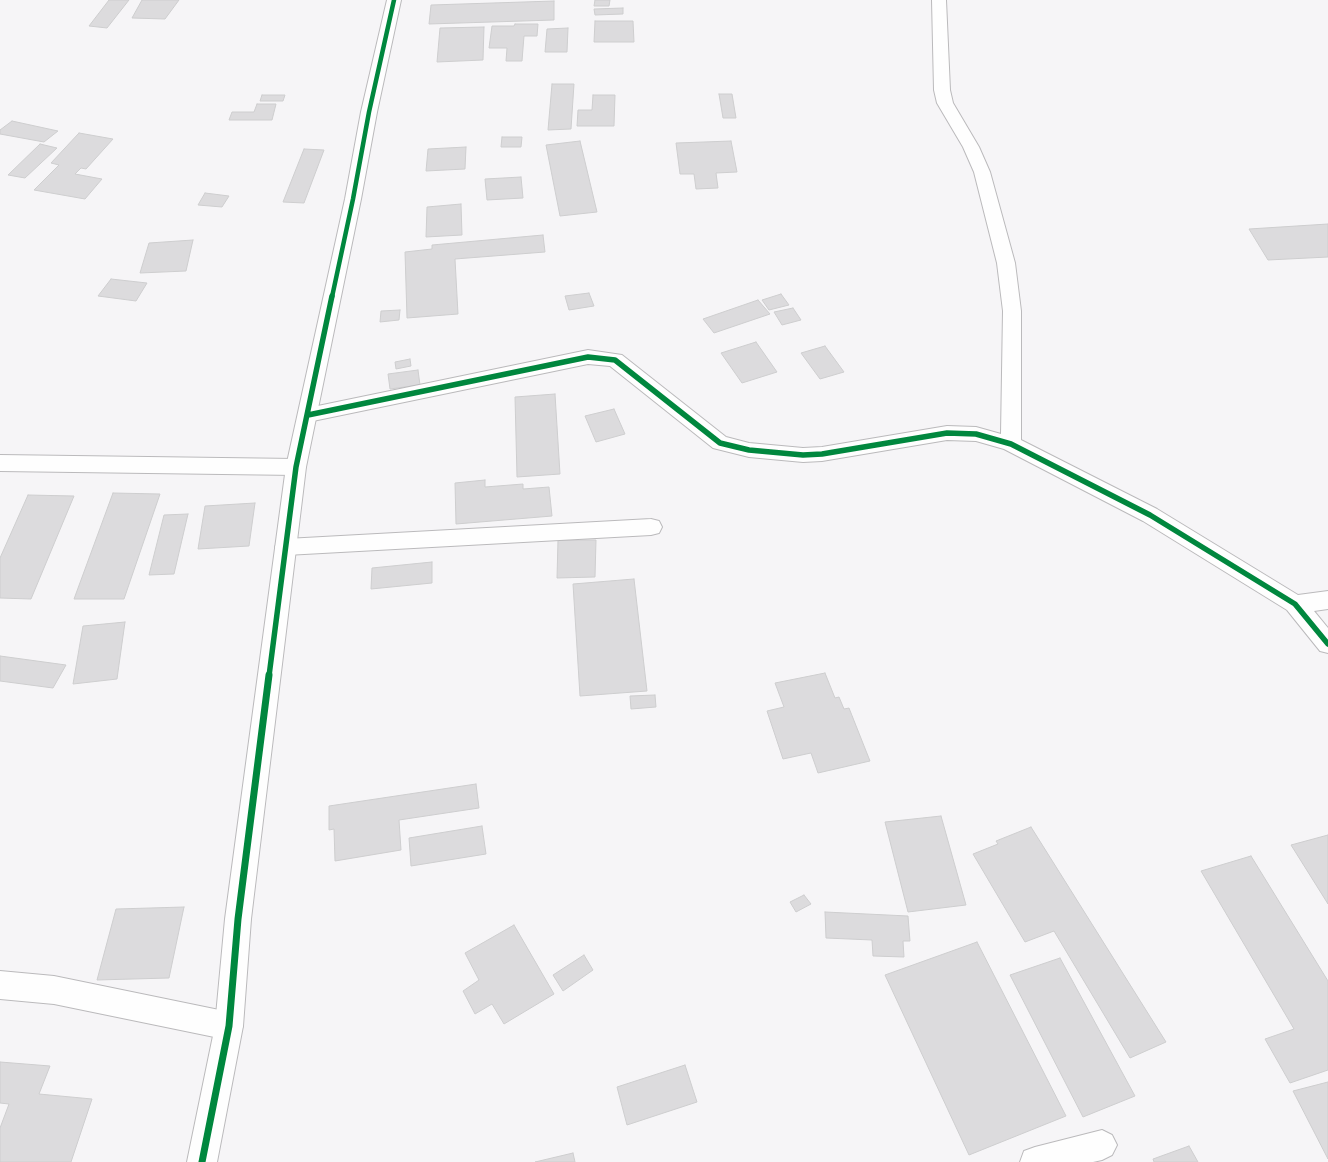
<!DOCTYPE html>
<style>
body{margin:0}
canvas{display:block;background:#f6f5f7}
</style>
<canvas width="1328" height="1162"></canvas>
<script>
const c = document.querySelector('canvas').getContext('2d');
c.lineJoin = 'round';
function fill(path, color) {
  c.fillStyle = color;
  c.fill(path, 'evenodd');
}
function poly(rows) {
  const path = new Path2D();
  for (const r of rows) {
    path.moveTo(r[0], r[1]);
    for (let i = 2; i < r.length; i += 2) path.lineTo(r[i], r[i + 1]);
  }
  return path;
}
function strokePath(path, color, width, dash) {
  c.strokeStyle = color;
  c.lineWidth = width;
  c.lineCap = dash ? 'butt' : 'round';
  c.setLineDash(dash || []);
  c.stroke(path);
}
const building = poly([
 [109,0,129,0,107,28,89,26,109,0],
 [142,0,179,0,165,19,132,18,142,0],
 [595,0,610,0,609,6,594,6,595,0],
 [554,1,554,20,429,24,431,5,554,1],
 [623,8,623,14,595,15,594,9,623,8],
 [595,21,633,21,634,42,594,42,595,21],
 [515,24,538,24,537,36,524,36,522,61,506,61,507,48,489,48,492,26,514,26,515,24],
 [484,27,483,60,437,62,440,28,484,27],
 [568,28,567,52,545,52,547,29,568,28],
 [552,84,574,84,571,129,548,130,552,84],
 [719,94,732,94,736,118,723,118,719,94],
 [262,95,285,95,283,101,260,101,262,95],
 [593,95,615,95,614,126,577,126,578,110,592,110,593,95],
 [257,104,276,104,272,120,229,120,232,112,254,112,257,104],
 [12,121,58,131,44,142,0,134,0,130,12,121],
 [79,133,113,139,86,169,81,168,75,174,102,179,85,199,34,190,59,165,51,163,79,133],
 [502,137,522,137,521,147,501,147,502,137],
 [580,141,597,212,560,216,546,145,580,141],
 [731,141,737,172,716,173,718,188,696,189,694,174,680,174,676,143,731,141],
 [40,144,57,148,25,178,8,175,40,144],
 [466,147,465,169,426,171,428,149,466,147],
 [304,149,324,150,304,203,283,202,304,149],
 [521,177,523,198,487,200,485,179,521,177],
 [205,193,229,196,222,207,198,205,205,193],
 [461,204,462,235,426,237,427,207,461,204],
 [1328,224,1328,257,1268,260,1249,229,1328,224],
 [543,235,545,252,455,259,458,314,407,318,405,252,432,249,432,245,543,235],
 [193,240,186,271,140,273,149,243,193,240],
 [111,279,147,283,136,301,98,296,111,279],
 [589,293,594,306,569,310,565,296,589,293],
 [781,294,789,305,769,310,762,300,781,294],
 [758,300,770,314,714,333,703,319,758,300],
 [793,308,801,320,782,325,774,312,793,308],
 [400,310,399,320,380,322,381,311,400,310],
 [756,342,777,372,742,383,721,353,756,342],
 [825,346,844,372,820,379,801,353,825,346],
 [410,359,411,366,396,369,395,362,410,359],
 [418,370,420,385,390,389,388,374,418,370],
 [555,394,560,474,517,477,515,397,555,394],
 [614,409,625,434,596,442,585,416,614,409],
 [485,480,485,487,523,484,523,489,549,487,552,516,456,524,455,483,485,480],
 [113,493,160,494,124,599,74,599,113,493],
 [28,495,74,496,31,599,0,598,0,558,28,495],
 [255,503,249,546,198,549,205,506,255,503],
 [188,514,174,574,149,575,164,515,188,514],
 [558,540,596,540,595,577,557,578,558,540],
 [432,562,432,583,371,589,372,568,432,562],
 [634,579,647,691,580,696,573,584,634,579],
 [125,622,117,679,73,684,83,626,125,622],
 [0,656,66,665,53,688,0,681,0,656],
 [825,673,835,698,839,697,844,709,849,708,870,761,818,773,811,753,783,759,767,711,784,707,775,683,825,673],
 [655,695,656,707,631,709,630,696,655,695],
 [476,784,479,808,399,820,401,850,335,861,334,829,329,830,329,806,476,784],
 [941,816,966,905,908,912,885,822,941,816],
 [482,826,486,854,411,866,409,838,482,826],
 [1031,827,1166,1042,1130,1058,1054,931,1025,942,973,854,998,844,996,841,1031,827],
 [1328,835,1328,904,1291,845,1328,835],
 [1251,856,1328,981,1328,1070,1290,1083,1265,1039,1294,1029,1201,871,1251,856],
 [804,895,811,904,796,912,790,902,804,895],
 [184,907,169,978,97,980,116,909,184,907],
 [825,912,908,916,910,941,903,941,904,957,873,956,872,940,826,938,825,912],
 [514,925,554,994,504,1024,492,1004,475,1014,463,991,479,980,465,953,514,925],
 [977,942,1066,1116,969,1155,885,975,977,942],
 [584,955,593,970,563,991,553,975,584,955],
 [1060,958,1135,1096,1083,1117,1010,975,1060,958],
 [0,1062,50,1066,39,1094,92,1099,71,1162,0,1162,0,1128,9,1104,0,1103,0,1062],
 [685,1065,697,1102,627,1125,617,1087,685,1065],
 [1328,1082,1328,1159,1293,1091,1328,1082],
 [1189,1146,1198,1162,1154,1162,1153,1159,1189,1146],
 [573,1153,575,1162,535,1162,573,1153]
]);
const street = poly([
 [932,0,946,0,950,90,953,103,979,147,990,172,1015,263,1021,311,1021,440,1157,509,1298,595,1328,591,1328,609,1314,611,1328,628,1328,653,1320,651,1287,610,1143,521,1004,449,976,441,947,440,822,461,803,462,749,457,713,448,610,366,588,364,308,422,301,420,298,415,301,410,308,408,588,350,622,355,726,437,749,443,803,448,822,447,947,426,976,427,1001,434,1003,311,997,263,974,172,963,147,937,103,934,90,932,0],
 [0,455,296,459,303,462,306,467,303,472,296,475,0,471,0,455],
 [651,519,659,521,662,527,659,533,651,535,286,555,278,553,275,547,278,541,286,539,651,519],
 [0,971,54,976,229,1012,239,1016,243,1026,239,1036,229,1040,54,1004,0,999,0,971],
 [1102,1130,1112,1135,1117,1145,1112,1155,1102,1160,1093,1162,1020,1162,1024,1151,1035,1147,1102,1130]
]);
const secondary = poly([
 [387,0,401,0,377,112,361,199,306,467,251,919,243,1026,217,1162,187,1162,215,1026,225,919,286,467,345,199,361,112,387,0]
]);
const cyclewayFar2 = poly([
 [332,297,353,199,369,112,394,0]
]);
const cyclewayFar1 = poly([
 [308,415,588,357,615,360,720,443,749,450,803,455,822,454,947,433,976,434,1011,444,1150,515,1295,604,1328,644],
 [269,676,296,467,332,296]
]);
const cycleway = poly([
 [202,1162,229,1026,238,919,269,675]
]);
fill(building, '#dcdbdd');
strokePath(building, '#cececf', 1);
strokePath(street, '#bbbabc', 2);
strokePath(secondary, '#bbbabc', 2);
fill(street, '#fefefe');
fill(secondary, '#fefefe');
strokePath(cyclewayFar2, '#00873e', 4.5);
strokePath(cyclewayFar1, '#00873e', 5.5);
strokePath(cycleway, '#00873e', 7);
</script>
